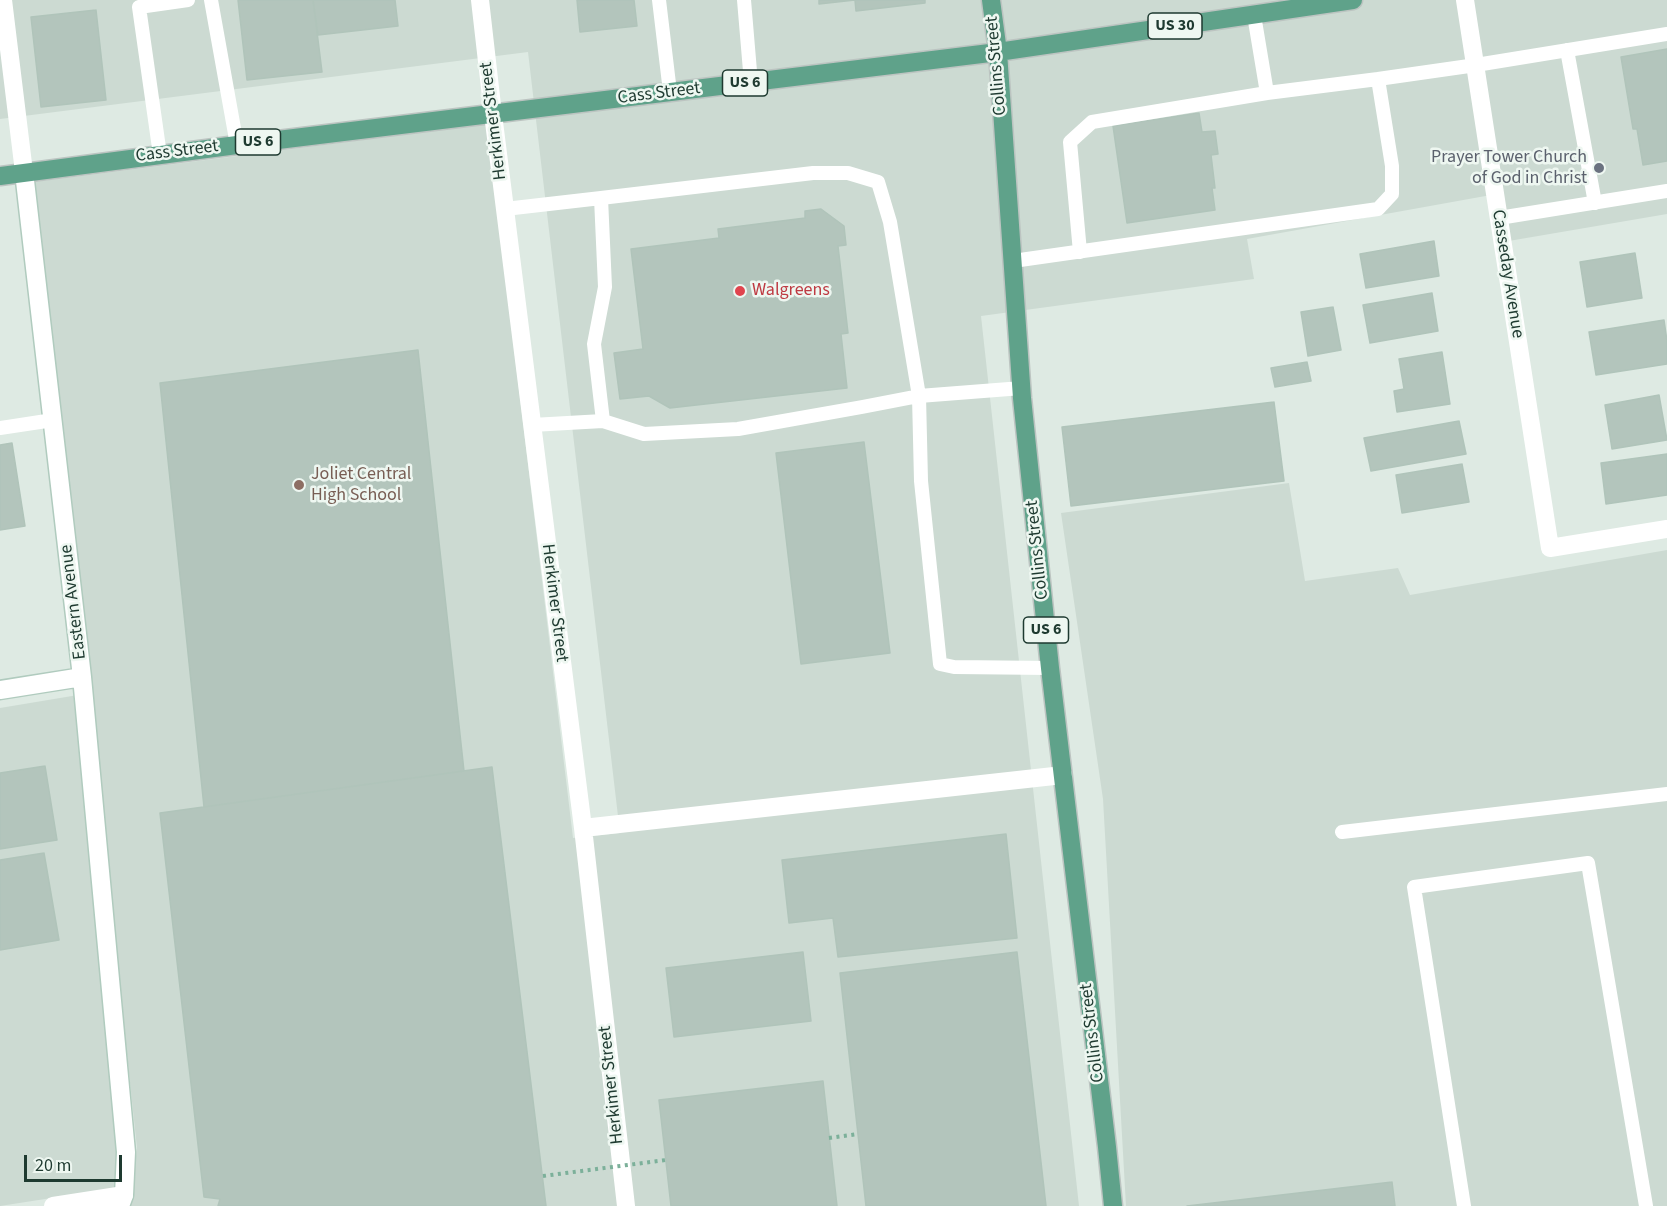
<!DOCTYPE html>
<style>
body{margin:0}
#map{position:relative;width:1667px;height:1206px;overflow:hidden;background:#deeae3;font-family:"Source Sans 3",sans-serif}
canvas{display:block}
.scale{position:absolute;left:24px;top:1155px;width:98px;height:27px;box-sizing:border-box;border:3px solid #1e3a30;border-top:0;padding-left:8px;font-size:18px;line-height:21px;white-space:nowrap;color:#1e3a30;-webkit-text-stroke:4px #eef7f1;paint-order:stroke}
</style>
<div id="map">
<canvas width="1667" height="1206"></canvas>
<div class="scale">20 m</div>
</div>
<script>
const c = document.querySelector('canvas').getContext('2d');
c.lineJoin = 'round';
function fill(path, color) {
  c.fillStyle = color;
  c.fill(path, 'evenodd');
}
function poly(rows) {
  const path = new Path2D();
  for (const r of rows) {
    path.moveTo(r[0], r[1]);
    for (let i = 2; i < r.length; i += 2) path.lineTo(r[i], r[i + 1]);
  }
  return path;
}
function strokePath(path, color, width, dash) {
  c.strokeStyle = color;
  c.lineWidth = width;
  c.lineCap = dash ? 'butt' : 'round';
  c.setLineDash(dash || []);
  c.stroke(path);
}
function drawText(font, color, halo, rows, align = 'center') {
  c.font = font + ' "Source Sans 3",sans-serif';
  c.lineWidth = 5;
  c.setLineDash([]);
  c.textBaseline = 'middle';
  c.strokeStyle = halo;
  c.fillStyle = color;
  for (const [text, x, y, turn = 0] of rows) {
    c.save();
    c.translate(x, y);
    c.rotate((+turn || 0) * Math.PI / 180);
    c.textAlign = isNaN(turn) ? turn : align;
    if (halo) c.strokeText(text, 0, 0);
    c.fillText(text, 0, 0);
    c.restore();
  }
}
const built = poly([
 [0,0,1667,0,1667,214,1497,243,1491,195,1247,239,1254,279,981,316,1079,1206,130,1206,137,1148,34,182,487,124,573,838,620,833,528,52,0,119],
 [1289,483,1305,581,1398,568,1410,595,1667,550,1667,1206,1126,1206,1103,799,1061,513],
 [78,695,119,1155,116,1188,0,1206,0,708]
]);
const building = poly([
 [238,0,313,0,322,72,247,80,238,0],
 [313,0,395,0,398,26,318,35,313,0],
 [577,0,634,0,637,26,580,32,577,0],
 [819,0,925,0,925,3,856,11,855,0,819,4,819,0],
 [96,10,106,100,41,107,31,17,96,10],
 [1667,49,1667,161,1643,165,1637,129,1633,129,1621,57,1667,49],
 [1199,113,1202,132,1215,131,1218,154,1211,155,1215,188,1212,188,1215,210,1127,223,1113,126,1199,113],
 [821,209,844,226,846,245,838,246,848,333,841,334,847,388,670,408,649,396,620,399,614,353,643,349,631,249,719,238,718,229,805,218,805,211,821,209],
 [1434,241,1439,276,1366,288,1360,254,1434,241],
 [1635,253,1642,298,1587,307,1580,262,1635,253],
 [1432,293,1438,331,1370,343,1363,305,1432,293],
 [1333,307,1341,350,1308,356,1301,312,1333,307],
 [1664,320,1667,341,1667,364,1596,375,1589,332,1664,320],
 [418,350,464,771,204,807,160,383,418,350],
 [1442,352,1450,404,1397,412,1394,391,1404,389,1399,359,1442,352],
 [1307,362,1311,381,1275,387,1271,368,1307,362],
 [1659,395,1667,440,1612,449,1605,405,1659,395],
 [1274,402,1284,481,1071,506,1062,427,1274,402],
 [1459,421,1466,454,1371,471,1364,438,1459,421],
 [864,442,890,653,801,664,776,453,864,442],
 [12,443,25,526,0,530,0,445,12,443],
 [1667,454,1667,495,1606,504,1601,463,1667,454],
 [1462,464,1469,502,1402,513,1396,475,1462,464],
 [45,766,57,840,0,849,0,773,45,766],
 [492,767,546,1206,218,1206,220,1199,204,1197,160,813,492,767],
 [1006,834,1017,938,838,957,833,918,789,923,782,860,1006,834],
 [44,853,59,940,0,950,0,860,44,853],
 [803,952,811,1021,674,1037,666,968,803,952],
 [1017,952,1046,1206,866,1206,840,973,1017,952],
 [823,1081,837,1206,671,1206,659,1100,823,1081],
 [1392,1182,1395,1206,1187,1206,1392,1182]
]);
const path = poly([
 [829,1138,858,1134]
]);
const lane = poly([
 [211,0,237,145],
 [659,0,670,92],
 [744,0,751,83],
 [1567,50,1595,203],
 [1267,93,1378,79],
 [160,155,139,7,188,0],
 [505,209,601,198,813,173,848,173,878,182,890,222,919,396,862,407,738,429,644,434,603,421,594,344,605,287,601,198],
 [1499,218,1667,191],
 [1080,252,1070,142,1092,122,1267,93,1254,15],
 [1013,261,1378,209,1392,194,1392,166,1378,79,1476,65,1667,34],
 [1022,388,919,396,921,481,940,664,954,667,1050,668],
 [532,425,603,421],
 [0,428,53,420],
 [1342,832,1667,794],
 [1464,1206,1414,887,1588,863,1646,1206]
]);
const street = poly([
 [3,0,24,172],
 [480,0,493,114,583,828,626,1206],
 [1465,0,1550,548,1667,529],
 [583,828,1063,775],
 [53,1206,124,1195]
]);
const secondary = poly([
 [24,172,82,677,126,1152,124,1195,120,1206],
 [0,690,82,677]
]);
const primary = poly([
 [991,0,998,52,1022,398,1050,668,1107,1147,1113,1206],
 [0,176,237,145,998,52,1353,0]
]);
const pathBridge = poly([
 [543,1176,666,1160]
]);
const markers = [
 [1599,168,6,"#6b7280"],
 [740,291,6,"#e0444e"],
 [299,485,6,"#8d6e63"]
];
const shields = [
 [1175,26,54],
 [745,83,45],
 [258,142,45],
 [1046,630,45]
];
const shieldNames = [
 ["US 30",1175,26],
 ["US 6",745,83],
 ["US 6",258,142],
 ["US 6",1046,630]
];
const streetNames = [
 ["Collins Street",997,66,-95],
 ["Cass Street",659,94,-7],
 ["Herkimer Street",494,121,-97],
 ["Cass Street",177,152,-7],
 ["Casseday Avenue",1507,274,81],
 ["Collins Street",1038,550,-96],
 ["Eastern Avenue",74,602,-97],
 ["Herkimer Street",554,603,83],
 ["Collins Street",1093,1033,-97],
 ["Herkimer Street",612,1085,-96]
];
const worshipNames = [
 ["Prayer Tower Church",1587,158],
 ["of God in Christ",1587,179]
];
const healthNames = [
 ["Walgreens",752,291]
];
const educationNames = [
 ["Joliet Central",311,475],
 ["High School",311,496]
];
fill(built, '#ccdad2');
fill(building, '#b3c5bc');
strokePath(building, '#b0c4ba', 1.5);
strokePath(secondary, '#b0cbbe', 21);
strokePath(primary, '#bcc4c1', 21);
strokePath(path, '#7cb09a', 4, [3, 4.5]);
strokePath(lane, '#fff', 14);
strokePath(street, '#fff', 18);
strokePath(secondary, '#fff', 18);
strokePath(primary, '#5fa28a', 18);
strokePath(pathBridge, '#7cb09a', 4, [3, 4.5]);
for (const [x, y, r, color] of markers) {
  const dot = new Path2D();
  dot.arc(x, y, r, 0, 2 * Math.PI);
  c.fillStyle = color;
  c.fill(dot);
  strokePath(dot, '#eef7f1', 2);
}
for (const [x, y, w] of shields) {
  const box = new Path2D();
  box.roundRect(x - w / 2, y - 13, w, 26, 4.5);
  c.fillStyle = '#eef7f1';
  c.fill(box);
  strokePath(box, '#1e3a30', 1.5);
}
drawText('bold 16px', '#1e3a30', null, shieldNames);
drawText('18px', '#1e3a30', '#eef7f1', streetNames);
drawText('18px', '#5b616d', '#eef7f1', worshipNames, 'right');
drawText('18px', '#be3a42', '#eef7f1', healthNames, 'left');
drawText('18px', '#785e54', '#eef7f1', educationNames, 'left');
</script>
